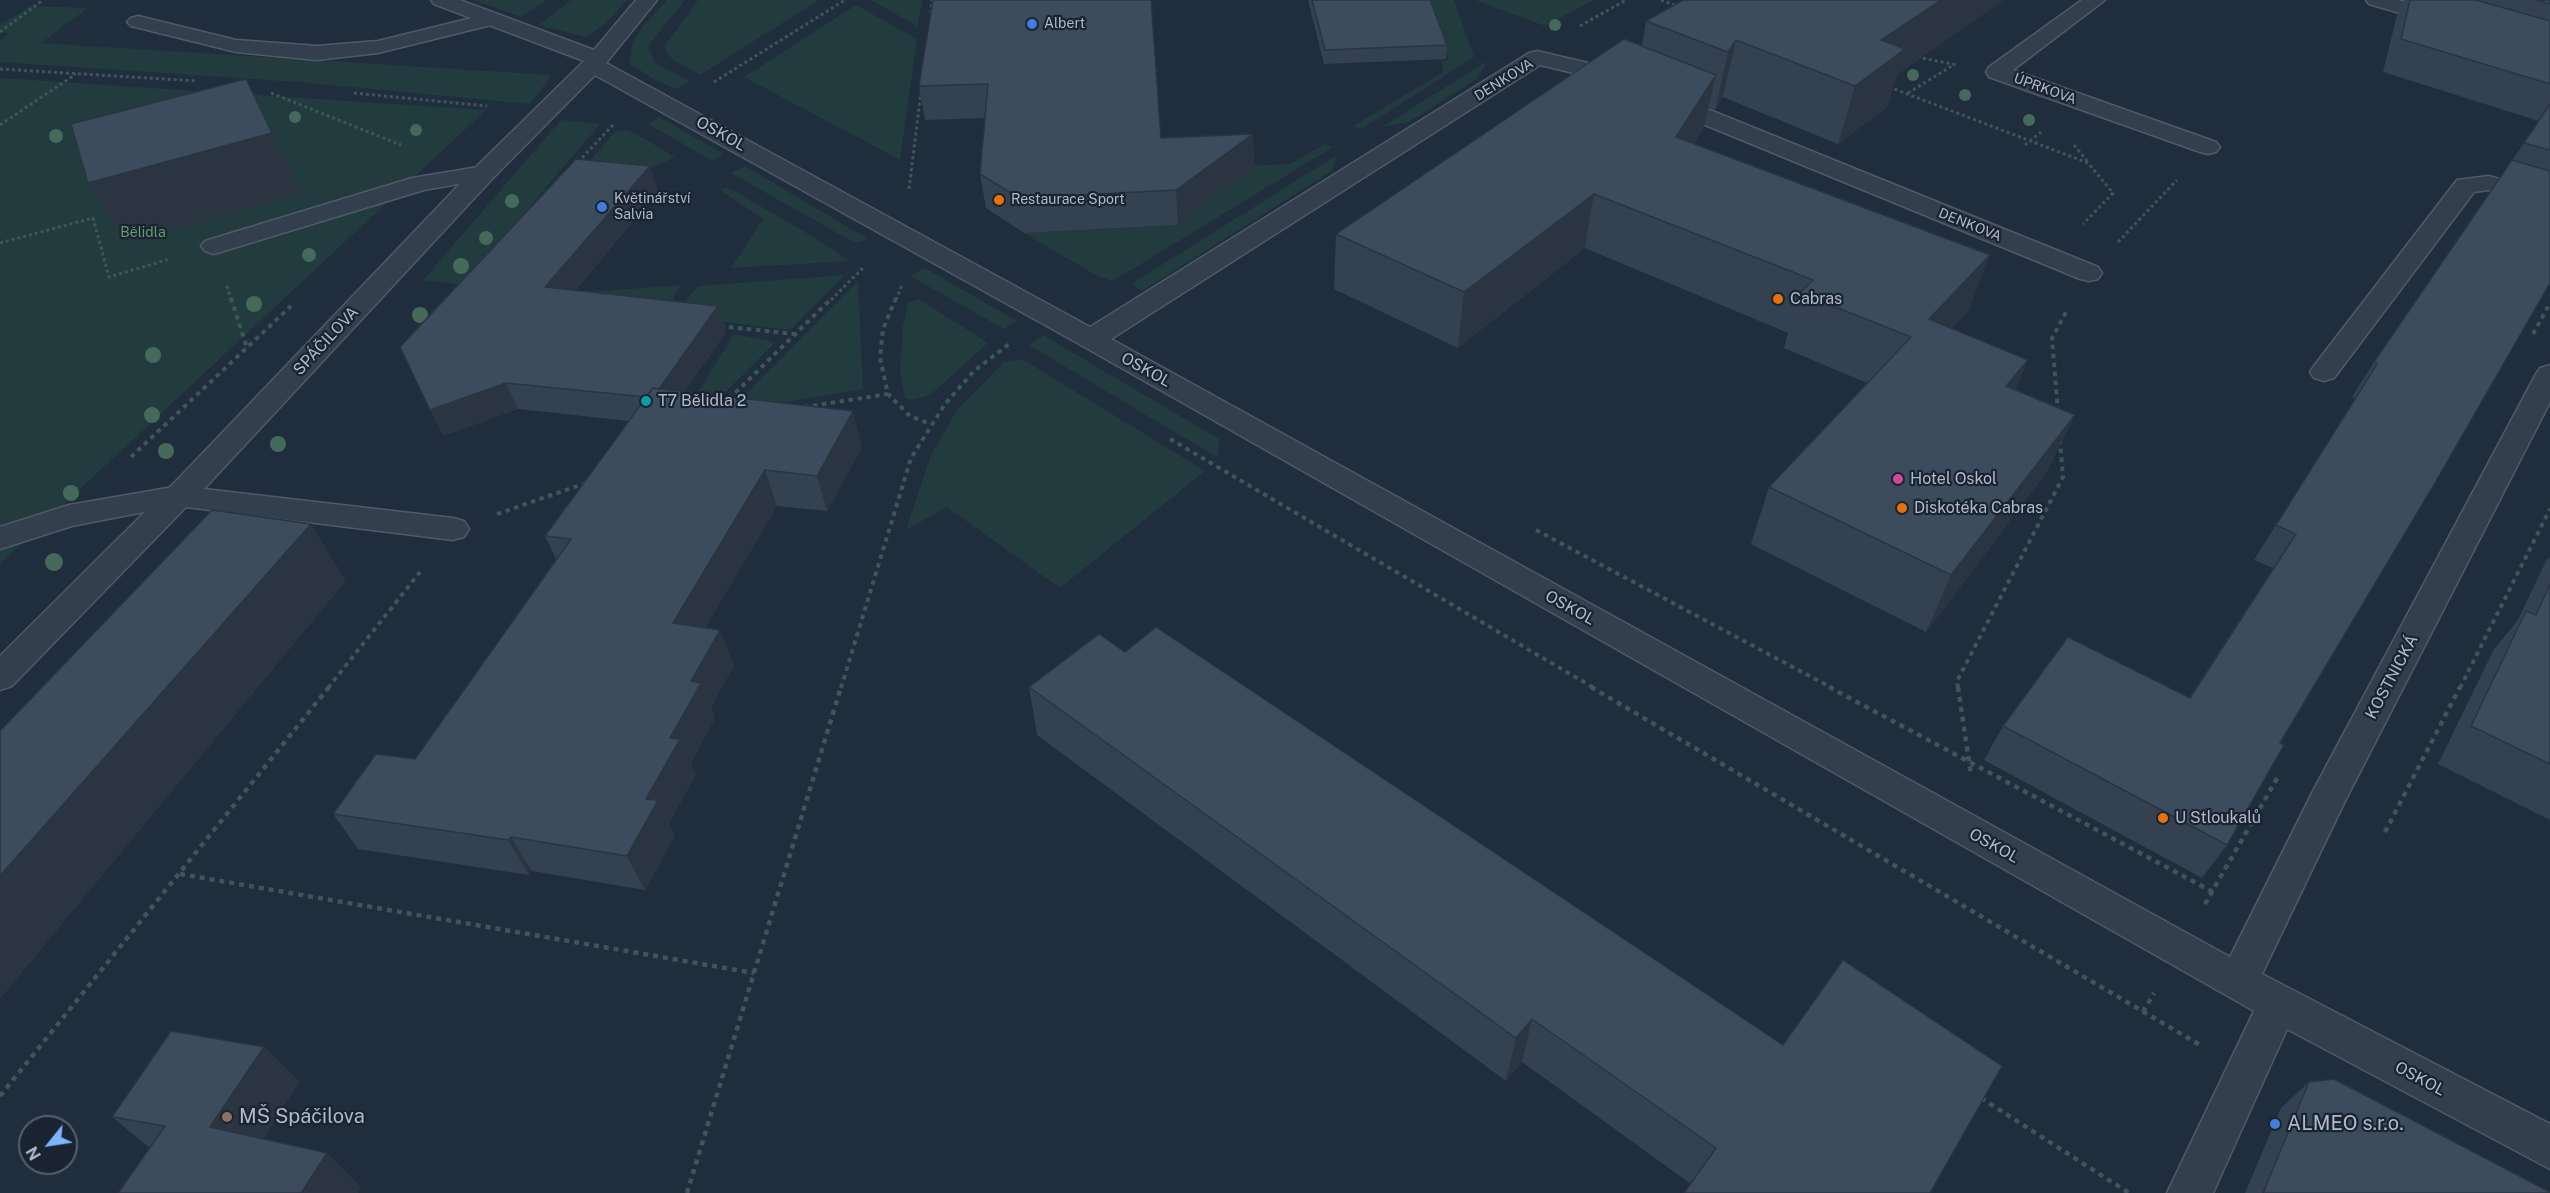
<!DOCTYPE html>
<meta charset="utf-8">
<style>
body{margin:0}
#map{position:relative;width:2550px;height:1193px;overflow:hidden;background:#202d3d;font-family:"Public Sans",sans-serif}
canvas{display:block}
.north{position:absolute;left:18px;top:1115px;width:60px;height:60px;box-sizing:border-box;background:#1a2431;border:2px solid #56606e;border-radius:50%;rotate:240deg;font-size:16px;font-weight:700;line-height:24px;text-align:center;color:#b0bac9}
.north::after{content:'';display:block;margin:auto;width:21px;height:27px;background:#7eb4ff;clip-path:polygon(50% 0,100% 100%,50% 72%,0 100%)}
</style>
<div id="map">
<canvas width="2550" height="1193"></canvas>
<div class="north">N</div>
</div>
<script>
const c = document.querySelector('canvas').getContext('2d');
c.lineJoin = 'round';
function fill(path, color) {
  c.fillStyle = color;
  c.fill(path, 'evenodd');
}
function poly(rows) {
  const path = new Path2D();
  for (const r of rows) {
    path.moveTo(r[0], r[1]);
    for (let i = 2; i < r.length; i += 2) path.lineTo(r[i], r[i + 1]);
  }
  return path;
}
function strokePath(path, color, width, dash) {
  c.strokeStyle = color;
  c.lineWidth = width;
  c.lineCap = dash ? 'butt' : 'round';
  c.setLineDash(dash || []);
  c.stroke(path);
}
function drawText(font, color, halo, rows, align = 'center') {
  c.font = font + ' "Public Sans",sans-serif';
  c.lineWidth = 4.5;
  c.setLineDash([]);
  c.textBaseline = 'middle';
  c.strokeStyle = halo;
  c.fillStyle = color;
  for (const [text, x, y, turn = 0] of rows) {
    c.save();
    c.translate(x, y);
    c.rotate((+turn || 0) * Math.PI / 180);
    c.textAlign = isNaN(turn) ? turn : align;
    if (halo) c.strokeText(text, 0, 0);
    c.fillText(text, 0, 0);
    c.restore();
  }
}
const green = poly([
 [473,0,547,0,521,17],
 [571,0,627,0,606,23,586,37,539,25],
 [667,0,685,0,648,46,655,63,690,81,676,89,655,80,629,63,633,42,642,27],
 [698,0,819,0,700,75,675,61,667,54,664,46],
 [871,0,923,0,917,26],
 [1428,0,1454,0,1474,57,1363,128,1352,127,1443,72,1442,61,1449,60],
 [1475,0,1594,0,1545,26],
 [856,5,917,39,900,160,744,77],
 [31,6,88,8,41,43,552,75,530,104,297,82,0,62,0,40,10,33,0,31,0,25],
 [1487,61,1478,78,1409,122,1382,127],
 [0,78,486,110,0,564],
 [659,117,724,154,713,161,648,124],
 [561,120,600,124,463,285,423,280],
 [626,130,633,132,675,157,626,180,578,174,616,131],
 [1325,144,1333,147,1113,281,1099,277,1024,233,1178,225,1212,167,1290,164],
 [1337,155,1332,171,1142,291,1135,286,1133,283,1136,281],
 [745,166,868,239,855,243,731,173],
 [728,187,815,238,850,261,731,268,763,219,720,190],
 [925,268,1017,321,1004,329,910,276],
 [845,275,790,330,673,316,698,286],
 [858,281,863,389,728,412],
 [681,285,664,313,561,294],
 [919,299,988,343,930,395,912,400,905,398,900,371,903,325,908,303],
 [734,334,776,342,685,432,673,432],
 [1043,335,1219,439,1218,458,1029,345],
 [1022,359,1205,471,1060,588,947,507,906,530,931,455,957,410,1004,362]
]);
const pathFar2 = poly([
 [1661,0,1677,6],
 [931,13,932,0],
 [1580,26,1626,0],
 [0,32,43,0],
 [1917,57,1957,65],
 [0,69,197,81],
 [714,82,845,0],
 [1889,87,2088,163,2113,193,2083,224],
 [271,93,401,145],
 [354,93,487,106],
 [1908,93,1955,64],
 [0,125,76,74],
 [2025,145,2041,132],
 [2074,145,2088,162],
 [578,162,614,124],
 [909,189,921,92],
 [2118,242,2177,180],
 [0,243,93,218,109,277,170,259],
 [227,286,231,300],
 [831,300,865,266],
 [896,300,902,285]
]);
const pathFar1 = poly([
 [231,298,247,348],
 [896,298,883,329,880,358,888,394,910,416,930,424],
 [720,326,794,334],
 [2533,334,2550,303],
 [729,399,832,298],
 [804,407,888,394],
 [2058,412,2052,338,2067,310],
 [1170,439,1594,688],
 [131,457,291,306],
 [497,514,586,483],
 [1536,530,1832,688],
 [328,688,420,572],
 [841,688,911,458,945,404,974,371,1009,344],
 [1958,688,1957,681,2063,477,2060,441],
 [2460,688,2550,509]
]);
const path = poly([
 [1591,687,2200,1045],
 [1829,687,2213,892],
 [1958,687,1971,775],
 [2385,832,2460,687],
 [180,874,754,973],
 [2205,904,2279,775],
 [2143,1012,2154,993],
 [0,1096,329,687],
 [1981,1098,2129,1193],
 [687,1193,841,687]
]);
const lane = poly([
 [492,13,499,15,503,19,499,23,378,53,317,60,236,52,131,26,127,22,131,18,138,16,236,40,317,46,378,41,492,13],
 [484,166,493,168,496,173,493,178,424,190,214,254,205,251,201,246,205,241,412,178,484,166],
 [2489,176,2550,194,2550,209,2488,190,2474,192,2334,378,2324,381,2314,378,2310,372,2314,366,2457,180,2489,176],
 [179,486,190,489,194,496,190,503,72,526,0,549,0,527,69,505,179,486]
]);
const street = poly([
 [431,0,460,0,594,50,636,0,657,0,606,63,1090,327,1529,53,1537,51,1601,66,2098,267,2102,273,2098,279,2089,281,2080,279,1586,76,1540,65,1111,339,2230,957,2313,791,2536,374,2540,368,2550,365,2550,402,2344,803,2262,974,2550,1124,2550,1169,2287,1029,2213,1193,2167,1193,2254,1011,1081,345,595,75,493,178,204,489,453,518,464,521,469,529,464,537,453,540,186,507,12,686,0,690,0,656,179,478,475,168,584,61,434,4,431,0],
 [2082,0,2105,0,2013,70,2216,142,2220,147,2216,152,2208,154,2200,152,1989,77,1986,72,1989,67,2082,0],
 [2366,0,2398,0,2452,16,2456,20,2452,24,2445,26,2369,4,2366,0]
]);
const trees = [
 [1555,25,6],
 [1913,75,6],
 [1965,95,6],
 [295,117,6],
 [2029,120,6],
 [416,130,6],
 [56,136,7],
 [512,201,7],
 [486,238,7],
 [309,255,7],
 [461,266,8],
 [254,304,8],
 [420,315,8],
 [153,355,8],
 [152,415,8],
 [278,444,8],
 [166,451,8],
 [71,493,8],
 [54,562,9]
];
const wall = poly([
 [933,0,1161,138,1253,134,1254,169,1178,225,1024,233,986,208,980,174,985,118,925,120,919,86],
 [1308,0,1430,0,1447,45,1446,59,1324,64],
 [1683,0,1897,75,1887,107,1838,144,1723,97,1715,110,1709,107,1704,127,1694,144,1990,255,1968,311,1951,329,2028,360,2015,390,2075,415,2047,471,1926,632,1751,544,1769,487,1867,383,1784,348,1788,333,1585,248,1458,348,1334,289,1336,234,1642,46,1646,21],
 [2405,0,2550,0,2550,283,2280,743,2227,845,2202,878,1984,760,2003,726,2189,698,2273,568,2254,560,2355,398,2352,397,2374,362,2539,121,2383,72,2397,15],
 [658,191,575,291,726,332,684,392,862,447,827,511,777,506,705,628,734,665,711,707,715,718,691,763,696,774,669,823,675,835,645,890,532,871,529,875,358,849,333,814,415,759,556,559,545,536,629,421,518,409,443,436],
 [2550,557,2550,820,2438,764,2494,649,2518,620,2546,561],
 [1029,687,1930,1193,1691,1184,1522,1062,1506,1081,1037,735],
 [264,1047,299,1082,263,1139,361,1187,150,1148,112,1117],
 [2309,1082,2550,1193,2245,1193,2281,1108]
]);
const shadedWall = poly([
 [1941,0,2004,0,1897,75,1887,107,1838,144,1855,86,1881,40],
 [1736,40,1723,97,1715,110,1728,52],
 [1716,75,1704,127,1665,191,1676,137],
 [246,79,303,193,126,244,88,183],
 [1253,134,1254,169,1178,225,1176,190],
 [650,166,658,191,556,313,545,287],
 [1594,194,1585,248,1458,348,1464,292],
 [1990,255,1968,311,1908,375,1929,319],
 [718,306,726,332,662,424,652,398],
 [2028,360,2004,416,2006,386],
 [506,383,518,409,443,436,430,410],
 [853,411,862,447,827,511,817,476],
 [2075,415,2047,471,1926,632,1951,575],
 [765,470,777,506,687,659,673,623],
 [311,524,346,581,0,999,0,876],
 [720,630,734,665,711,707,715,718,691,763,696,774,669,823,675,835,645,890,627,856,646,799,691,681],
 [511,837,532,871,529,875,508,840],
 [1532,1019,1522,1062,1506,1081,1516,1038],
 [264,1047,299,1082,248,1162,210,1127],
 [327,1153,361,1187,358,1193,301,1193]
]);
const building = poly([
 [933,0,1151,0,1161,138,1253,134,1176,190,1019,198,980,174,988,84,919,86,933,0],
 [1312,0,1430,0,1447,45,1325,50,1312,0],
 [1683,0,1941,0,1881,40,1905,49,1855,86,1736,40,1728,52,1646,21,1683,0],
 [2410,0,2476,0,2550,21,2550,84,2401,39,2410,0],
 [2537,0,2550,0,2550,4,2537,0],
 [1624,39,1716,75,1676,137,1990,255,1929,319,2028,360,2006,386,2075,415,1951,575,1769,487,1911,337,1800,293,1813,280,1594,194,1464,292,1336,234,1624,39],
 [246,79,272,133,88,183,71,124,246,79],
 [2550,104,2550,150,2524,143,2550,104],
 [576,159,650,166,545,287,718,306,659,389,653,388,646,397,506,383,430,410,400,347,576,159],
 [2512,160,2550,171,2550,283,2436,481,2280,743,2284,745,2227,845,2003,726,2068,637,2190,698,2296,534,2276,525,2377,364,2374,362,2512,160],
 [653,388,853,411,817,476,765,470,673,623,720,630,691,681,701,683,670,738,680,739,646,799,658,800,627,856,511,837,508,840,333,814,376,754,415,759,571,539,545,536,653,388],
 [212,510,311,524,0,876,0,731,212,510],
 [2550,584,2550,764,2471,726,2526,611,2536,615,2550,584],
 [1156,627,1783,1045,1843,960,2002,1066,1930,1193,1684,1193,1716,1148,1532,1019,1516,1038,1029,687,1099,634,1125,652,1156,627],
 [171,1031,264,1047,210,1127,327,1153,301,1193,118,1193,165,1126,112,1117,171,1031],
 [2334,1079,2550,1192,2550,1193,2263,1193,2309,1082,2334,1079]
]);
const markers = [
 [1032,24,6,"#3f7fe0"],
 [999,200,6,"#e8710a"],
 [602,207,6,"#3f7fe0"],
 [1778,299,6,"#e8710a"],
 [646,401,6,"#0f9aa8"],
 [1898,479,6,"#d1479c"],
 [1902,508,6,"#e8710a"],
 [2163,818,6,"#e8710a"],
 [227,1117,6,"#8d6e63"],
 [2275,1124,6,"#3f7fe0"]
];
const farPoinames = [
 ["Albert",1044,24],
 ["Květinářství",614,199],
 ["Salvia",614,215],
 ["Restaurace Sport",1011,200]
];
const farStreetnames = [
 ["DENKOVA",1504,80,-32],
 ["ÚPRKOVA",2045,89,20],
 ["DENKOVA",1970,225,22]
];
const farParknames = [
 ["Bělidla",143,233]
];
const streetNames = [
 ["OSKOL",721,134,29],
 ["SPÁČILOVA",326,341,-47],
 ["OSKOL",1146,370,29],
 ["OSKOL",1570,608,29],
 ["KOSTNICKÁ",2392,677,-62],
 ["OSKOL",1994,846,29],
 ["OSKOL",2420,1079,28]
];
const poiNames = [
 ["Cabras",1790,299],
 ["T7 Bělidla 2",658,401],
 ["Hotel Oskol",1910,479],
 ["Diskotéka Cabras",1914,508],
 ["U Stloukalů",2175,818]
];
const nearPoinames = [
 ["MŠ Spáčilova",239,1117],
 ["ALMEO s.r.o.",2287,1124]
];
fill(green, '#223b3e');
strokePath(lane, '#505a67', 3);
strokePath(street, '#505a67', 3);
strokePath(pathFar2, '#3d5758', 3, [3, 3]);
strokePath(pathFar1, '#3d5758', 4, [4.5, 4.5]);
strokePath(path, '#3d5758', 4.5, [5, 5]);
fill(lane, '#343f4d');
fill(street, '#343f4d');
c.fillStyle = '#466a59';
for (const [x, y, r] of trees) {
  c.beginPath();
  c.arc(x, y, r, 0, 2 * Math.PI);
  c.fill();
}
fill(wall, '#344150');
fill(shadedWall, '#2a3541');
fill(building, '#3c4c5d');
strokePath(building, '#2a3541', 1.5);
for (const [x, y, r, color] of markers) {
  const dot = new Path2D();
  dot.arc(x, y, r, 0, 2 * Math.PI);
  c.fillStyle = color;
  c.fill(dot);
  strokePath(dot, '#1a2431', 2);
}
drawText('14px', '#b0bac9', '#1a2431', farPoinames, 'left');
drawText('14px', '#b0bac9', '#1a2431', farStreetnames);
drawText('14px', '#659b70', '#1a2431', farParknames);
drawText('16px', '#b0bac9', '#1a2431', streetNames);
drawText('16px', '#b0bac9', '#1a2431', poiNames, 'left');
drawText('20px', '#b0bac9', '#1a2431', nearPoinames, 'left');
</script>
